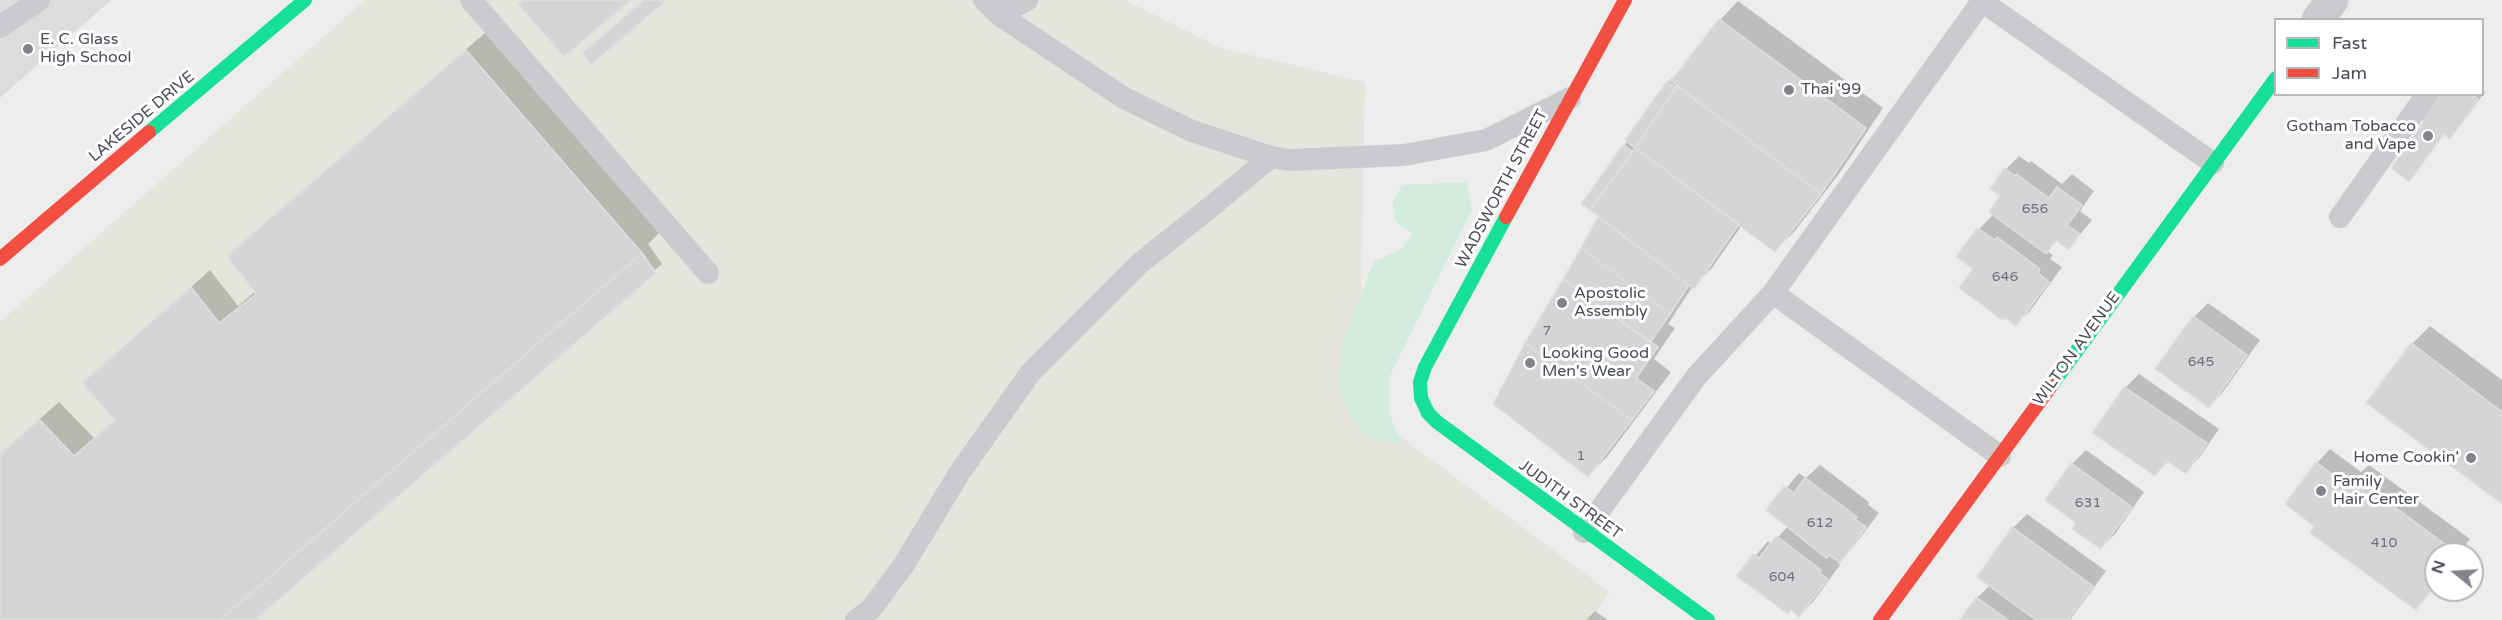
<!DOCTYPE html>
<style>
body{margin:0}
#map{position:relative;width:2502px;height:620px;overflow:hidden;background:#eeeded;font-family:"Varela Round",sans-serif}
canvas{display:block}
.legend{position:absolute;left:2274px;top:18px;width:210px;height:78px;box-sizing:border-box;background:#fff;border:2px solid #b5b7bc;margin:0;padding:8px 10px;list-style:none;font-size:18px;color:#474c57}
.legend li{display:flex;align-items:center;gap:12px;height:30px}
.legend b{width:30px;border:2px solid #b5b7bc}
.north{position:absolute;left:2424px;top:542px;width:60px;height:60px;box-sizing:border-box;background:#fff;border:2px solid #b5b7bc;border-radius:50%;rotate:288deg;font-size:16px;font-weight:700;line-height:24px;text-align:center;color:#474c57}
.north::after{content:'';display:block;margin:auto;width:21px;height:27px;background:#81848c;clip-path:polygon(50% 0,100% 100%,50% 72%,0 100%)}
</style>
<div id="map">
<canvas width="2502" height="620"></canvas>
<ul class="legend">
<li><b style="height:8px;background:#16e098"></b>Fast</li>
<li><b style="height:8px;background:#f24e42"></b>Jam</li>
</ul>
<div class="north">N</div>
</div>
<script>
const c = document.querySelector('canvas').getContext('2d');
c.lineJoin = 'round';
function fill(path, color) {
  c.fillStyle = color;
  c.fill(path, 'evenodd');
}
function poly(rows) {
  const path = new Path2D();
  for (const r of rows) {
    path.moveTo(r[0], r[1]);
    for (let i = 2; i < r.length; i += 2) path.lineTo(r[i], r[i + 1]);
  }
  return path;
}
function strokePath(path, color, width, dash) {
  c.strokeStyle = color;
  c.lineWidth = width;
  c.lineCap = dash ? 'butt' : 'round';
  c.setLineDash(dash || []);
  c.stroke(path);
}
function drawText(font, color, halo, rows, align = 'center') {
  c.font = font + ' "Varela Round",sans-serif';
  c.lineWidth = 6;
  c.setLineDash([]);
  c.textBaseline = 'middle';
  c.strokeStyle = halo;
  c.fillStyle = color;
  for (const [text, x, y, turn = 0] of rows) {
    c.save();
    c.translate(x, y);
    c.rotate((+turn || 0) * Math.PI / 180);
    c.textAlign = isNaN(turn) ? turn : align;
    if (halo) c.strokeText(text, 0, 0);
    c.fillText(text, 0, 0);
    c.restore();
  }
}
const commercial = poly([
 [365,0,1125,0,1221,48,1365,82,1359,406,1610,592,1590,620,0,620,0,322]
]);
const education = poly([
 [0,0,111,0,0,98]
]);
const green = poly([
 [1467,182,1472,209,1390,376,1390,414,1401,444,1369,438,1350,416,1339,390,1342,343,1374,261,1402,249,1412,234,1395,221,1393,201,1402,185]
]);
const shadow = poly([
 [1738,1,1883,108,1839,174,1794,232,1775,250,1742,225,1712,268,1693,286,1668,324,1675,328,1654,359,1671,372,1607,457,1588,475,1526,344,1600,217,1624,146,1668,82,1675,75,1677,77,1720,20],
 [1679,81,1682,83,1672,96,1670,94],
 [485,33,659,233,648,244,662,264,253,620,0,620,0,454,59,402,94,438,116,419,84,383,210,270,238,306,256,291,229,257,247,238],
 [2482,90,2485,92,2457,130,2450,137,2445,133,2409,180,2436,94,2482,94],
 [2019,156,2029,163,2031,161,2062,184,2072,174,2094,191,2080,211,2092,220,2069,248,2058,240,2047,251,2053,255,2050,259,2062,267,2030,311,2016,324,1975,269,1979,229,1994,214,2002,196,2006,169],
 [2208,303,2260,340,2223,392,2209,406,2157,369,2194,317],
 [2430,326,2502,380,2502,502,2412,344],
 [2139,374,2219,429,2199,458,2186,472,2169,461,2155,474,2095,433,2125,388],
 [2330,449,2361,472,2369,465,2470,539,2459,554,2436,554,2436,586,2416,608,2317,463],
 [2086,450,2144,492,2115,534,2101,548,2078,522,2047,499,2072,464],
 [1820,465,1869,502,1868,505,1879,513,1853,547,1838,563,1840,565,1813,602,1799,615,1739,575,1768,541,1772,544,1788,526,1768,510,1799,473,1806,478],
 [2027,514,2106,571,2070,620,1961,620,1977,598,1990,585,1979,577,2013,528],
 [1595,611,1608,620,1586,620]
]);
const building = poly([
 [522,0,631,0,564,57,518,4,522,0],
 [644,0,667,0,591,65,582,53,644,0],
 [1719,19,1866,128,1821,194,1671,81,1719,19],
 [466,50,642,253,220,620,0,620,0,455,40,420,74,456,115,420,82,383,191,287,219,323,256,294,227,256,466,50],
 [1667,81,1676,88,1635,148,1625,140,1667,81],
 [1677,86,1821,194,1775,252,1635,148,1677,86],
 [2434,94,2472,94,2479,100,2450,139,2444,134,2409,182,2391,168,2424,121,2418,117,2434,94],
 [1623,145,1633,152,1590,210,1581,204,1623,145],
 [1635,148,1739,224,1694,289,1590,210,1635,148],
 [2004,168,2015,176,2016,174,2049,198,2057,187,2082,205,2067,225,2080,234,2069,250,2056,240,2046,254,1989,212,2000,196,1990,189,2004,168],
 [1598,217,1689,285,1670,314,1581,248,1598,217],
 [1977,228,1995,240,1997,237,2040,269,2038,273,2049,282,2016,326,2005,318,2002,320,1959,288,1973,269,1956,257,1977,228],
 [1581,248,1670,314,1650,343,1563,279,1581,248],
 [642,253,656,273,255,620,220,620,642,253],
 [1563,279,1658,347,1636,378,1654,391,1632,420,1525,343,1563,279],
 [2193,316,2247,355,2209,408,2155,369,2193,316],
 [1525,343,1632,420,1588,477,1493,404,1525,343],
 [2411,343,2502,412,2502,504,2366,403,2411,343],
 [2124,387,2207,443,2186,474,2167,461,2155,476,2092,433,2124,387],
 [2316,462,2348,486,2354,477,2457,553,2436,554,2436,583,2416,610,2310,533,2314,526,2285,504,2316,462],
 [2071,463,2132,507,2101,549,2072,529,2076,523,2045,500,2071,463],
 [1805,478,1857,517,1855,519,1866,527,1840,563,1829,555,1826,558,1766,510,1784,486,1794,493,1805,478],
 [2012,527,2093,586,2068,620,2036,620,1977,577,2012,527],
 [1776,536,1821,570,1819,573,1828,579,1799,617,1791,610,1788,614,1736,576,1753,554,1759,558,1776,536],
 [1976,597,2008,620,1960,620,1976,597]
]);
const lane = poly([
 [471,0,708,273],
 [984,0,998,14,1124,98,1192,131,1271,157,1289,160,1404,155,1486,140,1570,98],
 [1980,0,2213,163],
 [998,14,1027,0],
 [0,27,39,0],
 [2340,217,2427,94],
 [1773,293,2000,456],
 [1584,532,1696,377,1773,293,1982,1],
 [856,620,871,609,903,566,960,472,1031,372,1139,264,1213,205,1271,157]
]);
const street = poly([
 [2318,20,2332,0]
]);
const fast = poly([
 [149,132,305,0],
 [1506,217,1425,367,1420,382,1421,398,1428,413,1437,422,1708,620],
 [2051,386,2276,78]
]);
const jam = poly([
 [1506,217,1625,0],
 [0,259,149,132],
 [1880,620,2051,386]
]);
const markers = [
 [28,49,6,"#81848c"],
 [1789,90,6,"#81848c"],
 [2428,136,6,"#81848c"],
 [1562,303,6,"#81848c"],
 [1530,363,6,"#81848c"],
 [2471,458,6,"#81848c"],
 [2321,491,6,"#81848c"]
];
const numberNames = [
 ["656",2035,209],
 ["646",2005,277],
 ["7",1547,331],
 ["645",2201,362],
 ["1",1581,456],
 ["631",2088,503],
 ["612",1820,523],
 ["410",2384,543],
 ["604",1782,577]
];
const poiNames = [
 ["E. C. Glass",40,40],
 ["High School",40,58],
 ["Thai '99",1801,90],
 ["Gotham Tobacco",2416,127,"right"],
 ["and Vape",2416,145,"right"],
 ["Apostolic",1574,294],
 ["Assembly",1574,312],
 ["Looking Good",1542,354],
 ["Men's Wear",1542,372],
 ["Home Cookin'",2459,458,"right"],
 ["Family",2333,482],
 ["Hair Center",2333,500]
];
const streetNames = [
 ["LAKESIDE DRIVE",142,117,-40],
 ["WADSWORTH STREET",1502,189,-62],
 ["WILTON AVENUE",2077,349,-54],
 ["JUDITH STREET",1570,500,36]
];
fill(commercial, '#e6e5dd');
fill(education, '#dcdcdc');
fill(green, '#d4ebe0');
fill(shadow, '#0003');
fill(building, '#d5d5d7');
strokePath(building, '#dfdfe0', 1.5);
strokePath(lane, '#cacbce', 22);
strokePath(street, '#cacbce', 33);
strokePath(fast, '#16e098', 14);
strokePath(jam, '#f24e42', 14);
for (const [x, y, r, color] of markers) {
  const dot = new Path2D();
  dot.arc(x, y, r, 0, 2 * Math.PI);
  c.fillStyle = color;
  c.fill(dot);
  strokePath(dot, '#fff', 2);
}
drawText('14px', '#6c7078', null, numberNames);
drawText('16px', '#474c57', '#fff', poiNames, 'left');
drawText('16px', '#474c57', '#fff', streetNames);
</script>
